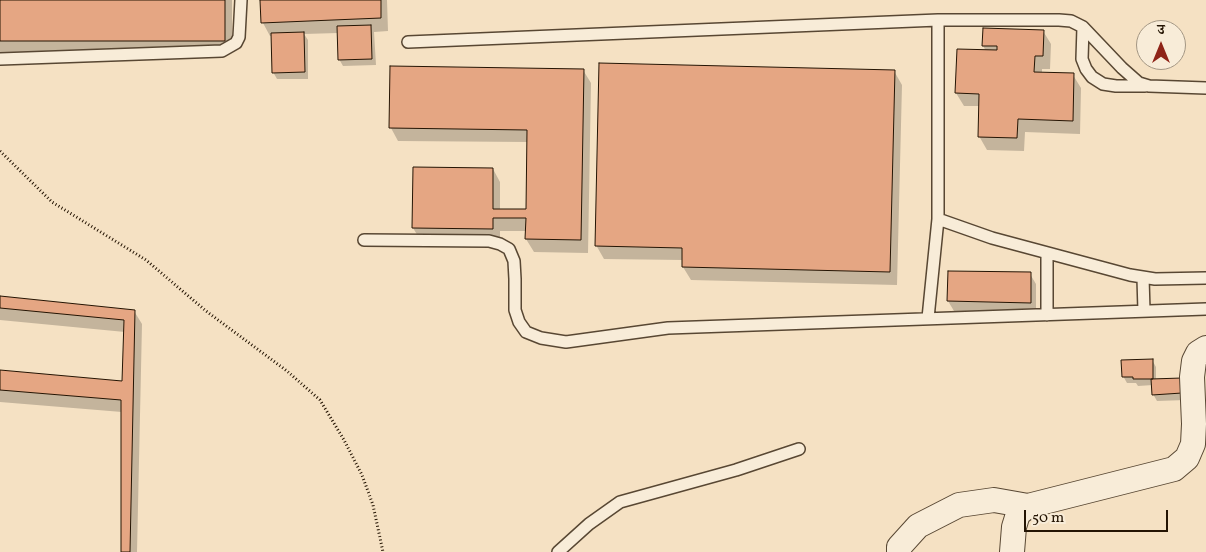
<!DOCTYPE html>
<meta charset="utf-8">
<style>
body{margin:0}
#map{position:relative;width:1206px;height:552px;overflow:hidden;background:#f5e1c3;font-family:Vollkorn,"Noto Serif Devanagari",serif}
canvas{display:block}
.north{position:absolute;left:1136px;top:20px;width:50px;height:50px;box-sizing:border-box;background:#f8ecd8;border:1px solid #a39683;border-radius:50%;rotate:0deg;font-size:14px;font-weight:700;line-height:20px;text-align:center;color:#241403}
.north::after{content:'';display:block;margin:auto;width:18px;height:22px;background:#8f2418;clip-path:polygon(50% 0,100% 100%,50% 72%,0 100%)}
.scale{position:absolute;left:1024px;top:510px;width:144px;height:22px;box-sizing:border-box;border:2px solid #241403;border-top:0;padding-left:6px;font-size:15px;line-height:18px;white-space:nowrap;color:#241403;-webkit-text-stroke:4px #f8ecd8;paint-order:stroke}
</style>
<div id="map">
<canvas width="1206" height="552"></canvas>
<div class="north">उ</div>
<div class="scale">50 m</div>
</div>
<script>
const c = document.querySelector('canvas').getContext('2d');
c.lineJoin = 'round';
function fill(path, color) {
  c.fillStyle = color;
  c.fill(path, 'evenodd');
}
function poly(rows) {
  const path = new Path2D();
  for (const r of rows) {
    path.moveTo(r[0], r[1]);
    for (let i = 2; i < r.length; i += 2) path.lineTo(r[i], r[i + 1]);
  }
  return path;
}
function strokePath(path, color, width, dash) {
  c.strokeStyle = color;
  c.lineWidth = width;
  c.lineCap = dash ? 'butt' : 'round';
  c.setLineDash(dash || []);
  c.stroke(path);
}
const shadow = poly([
 [0,0,232,0,232,53,0,54],
 [262,0,387,0,388,31,374,32,376,65,343,66,339,59,338,33,304,34,308,40,308,79,277,79,273,72,273,36,270,36,263,23],
 [1043,31,1051,44,1050,69,1042,69,1042,74,1073,75,1081,88,1080,134,1025,132,1024,151,987,150,979,136,980,106,964,106,956,93,986,51,983,46],
 [583,70,591,83,588,253,534,252,526,239,527,231,500,231,500,242,421,241,413,228,493,169,500,182,500,210,527,210,528,142,398,141,391,128],
 [894,71,902,85,897,285,691,280,683,267,683,260,604,259,596,245],
 [1030,274,1036,284,1036,313,954,311,948,301],
 [0,298,134,311,142,324,137,552,122,552,122,412,0,402,0,371,123,383,125,332,0,320],
 [1152,360,1156,367,1156,380,1181,379,1186,400,1157,401,1153,394,1153,385,1138,386,1136,383,1127,383,1123,376]
]);
const building = poly([
 [0,0,225,0,225,41,0,41,0,0],
 [260,0,381,0,381,18,261,23,260,0],
 [371,25,372,59,338,60,337,26,371,25],
 [983,28,1044,30,1043,56,1035,56,1034,72,1074,73,1073,121,1018,119,1017,138,978,137,979,94,955,93,957,49,997,50,997,46,982,46,983,28],
 [304,32,305,72,272,73,271,33,304,32],
 [599,63,895,70,890,272,682,267,682,248,595,246,599,63],
 [390,66,584,69,581,240,525,239,526,218,493,218,493,229,412,228,413,167,493,168,493,209,526,209,527,130,389,128,390,66],
 [948,271,1031,272,1031,303,947,301,948,271],
 [0,296,135,310,130,552,121,552,121,400,0,390,0,370,122,381,124,320,0,308,0,296],
 [1153,359,1153,379,1133,379,1133,377,1122,377,1121,360,1153,359],
 [1182,378,1182,393,1152,395,1151,379,1182,378]
]);
const path = poly([
 [0,151,52,202,146,260,206,311,287,371,320,400,344,440,362,475,373,505,383,552]
]);
const service = poly([
 [1083,27,1082,59,1086,69,1092,77,1103,84,1116,86,1145,86],
 [408,42,938,20,1059,20,1071,21,1083,27,1122,68,1139,83,1149,86,1206,88],
 [0,59,222,51,236,43,239,37,241,0],
 [938,219,992,238,1130,275,1155,279,1206,278],
 [364,240,489,241,500,244,509,249,514,261,515,279,515,310,519,322,526,332,541,338,566,342,668,328,1206,309],
 [1047,253,1047,315],
 [1143,278,1144,311],
 [928,318,938,219,938,20],
 [558,552,589,524,620,502,736,470,799,449]
]);
const minor = poly([
 [899,552,899,547,918,526,959,505,994,500,1028,506],
 [1012,552,1014,527,1018,514,1028,506,1174,469,1187,458,1193,444,1194,424,1192,377,1194,361,1198,353,1206,348]
]);
fill(shadow, '#0003');
fill(building, '#e5a683');
strokePath(building, '#241403', 1);
strokePath(service, '#584733', 14);
strokePath(minor, '#584733', 26);
strokePath(path, '#241403', 3, [1, 2.5]);
strokePath(service, '#f8ecd8', 11);
strokePath(minor, '#f8ecd8', 24);
</script>
